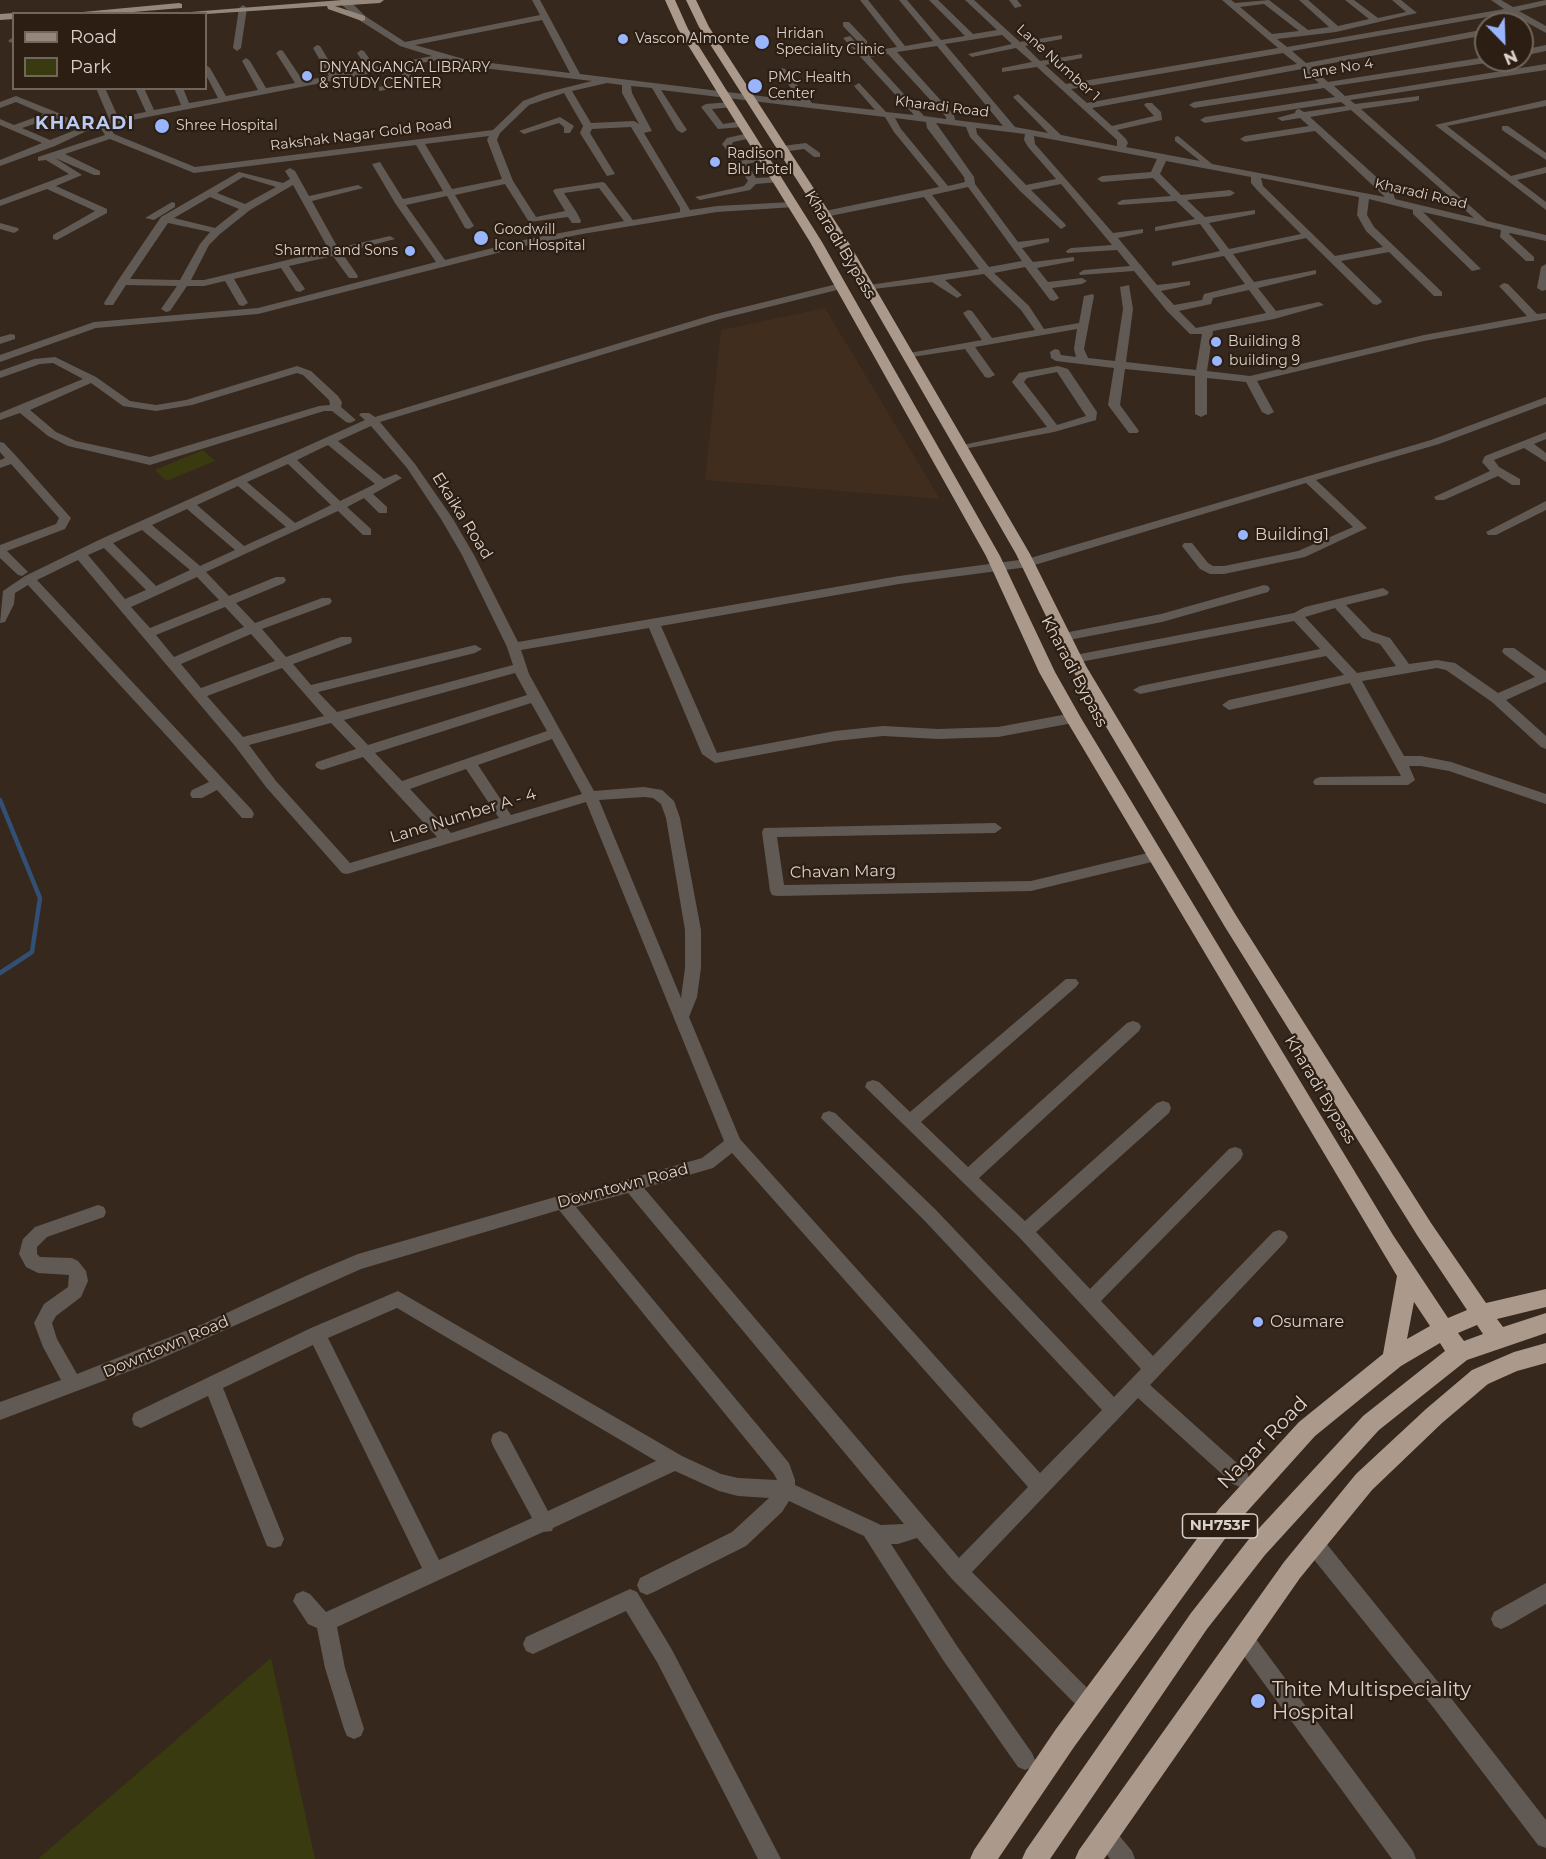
<!DOCTYPE html>
<style>
body{margin:0}
#map{position:relative;width:1546px;height:1859px;overflow:hidden;background:#36281d;font-family:Montserrat,sans-serif}
canvas{display:block}
.legend{position:absolute;left:12px;top:12px;width:195px;height:78px;box-sizing:border-box;background:#2c1e13;border:2px solid #72665c;margin:0;padding:8px 10px;list-style:none;font-size:18px;color:#dad1ca}
.legend li{display:flex;align-items:center;gap:12px;height:30px}
.legend b{width:30px;border:2px solid #72665c}
.north{position:absolute;left:1474px;top:12px;width:60px;height:60px;box-sizing:border-box;background:#2c1e13;border:2px solid #72665c;border-radius:50%;rotate:157deg;font-size:16px;font-weight:700;line-height:24px;text-align:center;color:#dad1ca}
.north::after{content:'';display:block;margin:auto;width:21px;height:27px;background:#98b5fd;clip-path:polygon(50% 0,100% 100%,50% 72%,0 100%)}
</style>
<div id="map">
<canvas width="1546" height="1859"></canvas>
<ul class="legend">
<li><b style="height:8px;background:#96877c"></b>Road</li>
<li><b style="height:16px;background:#393a0f"></b>Park</li>
</ul>
<div class="north">N</div>
</div>
<script>
const c = document.querySelector('canvas').getContext('2d');
c.lineJoin = 'round';
function fill(path, color) {
  c.fillStyle = color;
  c.fill(path, 'evenodd');
}
function poly(rows) {
  const path = new Path2D();
  for (const r of rows) {
    path.moveTo(r[0], r[1]);
    for (let i = 2; i < r.length; i += 2) path.lineTo(r[i], r[i + 1]);
  }
  return path;
}
function strokePath(path, color, width, dash) {
  c.strokeStyle = color;
  c.lineWidth = width;
  c.lineCap = dash ? 'butt' : 'round';
  c.setLineDash(dash || []);
  c.stroke(path);
}
function drawText(font, color, halo, rows, align = 'center') {
  c.font = font + ' Montserrat,sans-serif';
  c.lineWidth = 4.5;
  c.setLineDash([]);
  c.textBaseline = 'middle';
  c.strokeStyle = halo;
  c.fillStyle = color;
  for (const [text, x, y, turn = 0] of rows) {
    c.save();
    c.translate(x, y);
    c.rotate((+turn || 0) * Math.PI / 180);
    c.textAlign = isNaN(turn) ? turn : align;
    if (halo) c.strokeText(text, 0, 0);
    c.fillText(text, 0, 0);
    c.restore();
  }
}
const built = poly([
 [825,308,940,499,705,480,721,330]
]);
const green = poly([
 [203,450,215,461,166,481,155,470],
 [271,1658,315,1859,38,1859]
]);
const stream = poly([
 [0,800,40,898,32,952,0,973]
]);
const minor = poly([
 [341,0,349,0,365,16,405,42,540,15,532,0,540,0,580,74,801,101,778,71,782,68,785,69,812,103,875,110,854,86,859,83,886,112,914,115,843,38,850,36,865,52,897,47,860,0,868,0,905,46,933,41,899,0,907,0,941,40,965,36,929,0,938,0,973,34,997,30,965,0,974,0,1020,42,1062,35,1062,39,1025,46,1040,61,1082,54,1082,58,1045,65,1066,84,1278,48,1222,0,1231,0,1235,3,1269,0,1308,30,1329,27,1299,0,1308,0,1338,26,1369,19,1345,0,1354,0,1378,18,1406,12,1392,0,1401,0,1417,13,1336,32,1277,39,1287,47,1504,9,1491,0,1501,0,1513,7,1546,0,1546,5,1519,11,1546,26,1546,33,1510,13,1292,51,1306,63,1486,29,1486,35,1311,67,1328,82,1486,57,1486,60,1490,60,1486,63,1334,86,1345,96,1546,64,1546,70,1350,100,1355,104,1419,96,1419,100,1416,101,1361,109,1487,221,1546,235,1546,241,1510,233,1509,234,1534,257,1534,261,1526,261,1500,237,1501,230,1423,212,1481,269,1472,271,1413,214,1413,210,1369,199,1367,215,1374,227,1442,292,1442,296,1434,296,1389,252,1341,261,1381,300,1382,302,1377,305,1373,304,1306,238,1233,254,1254,282,1316,270,1316,274,1258,288,1276,311,1319,302,1324,305,1274,319,1213,331,1207,371,1250,376,1424,335,1527,316,1499,286,1504,283,1508,284,1537,314,1546,313,1546,319,1424,341,1257,381,1274,412,1268,415,1262,412,1246,382,1207,378,1207,414,1201,417,1195,414,1195,376,1125,369,1120,405,1139,431,1137,433,1129,433,1108,405,1114,368,1056,361,1051,358,1050,352,1055,349,1059,350,1061,355,1076,357,1074,349,1077,329,975,347,995,375,989,378,985,377,965,349,905,358,905,354,909,353,982,340,963,313,968,310,972,311,992,338,1035,330,1021,310,984,274,945,280,962,295,957,298,932,282,865,290,864,288,869,285,979,269,924,197,825,217,820,214,825,211,939,187,894,132,885,117,661,90,687,130,682,133,677,130,652,88,631,86,632,93,652,131,644,133,690,210,717,206,792,202,797,205,795,207,717,212,582,234,529,245,258,314,96,328,0,362,0,355,94,322,258,308,436,262,395,203,372,164,380,162,403,199,443,191,416,145,194,173,110,139,65,154,100,171,100,175,94,175,55,158,82,175,56,186,107,209,107,213,57,240,53,239,53,235,95,211,47,189,0,206,0,200,69,174,46,160,38,161,38,157,105,135,100,127,110,121,96,88,105,88,118,117,146,112,135,88,144,88,154,110,181,105,174,88,183,88,189,103,218,98,206,75,206,65,210,68,226,96,258,90,242,61,246,58,250,61,266,88,295,83,276,53,280,50,283,51,303,81,329,76,313,48,317,45,320,46,337,74,367,68,357,53,361,50,364,51,375,67,432,56,400,46,359,20,342,5,341,0],
 [1264,4,1299,31,1272,34,1240,7,1264,4],
 [542,20,570,73,467,60,415,45,542,20],
 [1002,35,1012,44,968,54,972,57,1016,48,1032,62,1002,68,1002,72,1037,67,1117,140,1117,146,1061,135,1018,94,1013,97,1015,99,1048,133,1015,127,945,44,1002,35],
 [937,46,1003,126,955,120,954,115,897,52,937,46],
 [1283,53,1297,64,1087,103,1071,89,1283,53],
 [888,54,946,117,946,119,924,116,870,57,888,54],
 [442,59,466,66,592,81,544,93,523,101,493,130,195,167,114,134,110,128,122,122,398,68,406,81,379,87,379,91,411,86,416,83,406,66,442,59],
 [1302,69,1319,83,1194,102,1189,105,1194,108,1324,88,1335,97,1205,117,1200,120,1205,123,1341,102,1346,106,1304,112,1299,109,1296,110,1295,113,1277,118,1282,121,1300,118,1309,126,1245,136,1240,139,1245,142,1315,131,1385,197,1212,164,1178,136,1175,137,1175,141,1200,161,1126,147,1128,143,1126,139,1117,130,1162,120,1161,112,1152,103,1146,103,1144,105,1154,116,1112,126,1092,108,1302,69],
 [607,83,622,85,622,93,639,124,634,121,591,123,572,91,607,83],
 [564,93,583,126,580,133,607,176,615,174,590,133,592,129,631,127,680,208,680,212,633,220,605,183,602,182,555,189,553,191,565,211,536,217,513,181,497,140,500,133,529,105,564,93],
 [1351,110,1474,218,1395,199,1393,192,1310,117,1351,110],
 [895,118,926,122,927,128,964,177,965,182,948,186,901,129,895,118],
 [936,123,966,127,970,137,1020,191,1061,229,1066,226,1065,224,1031,190,1061,184,1112,245,1071,248,1066,251,1067,253,1117,250,1130,266,1084,270,1079,273,1080,275,1134,271,1167,311,1190,334,1202,334,1196,370,1126,362,1133,309,1129,285,1120,287,1123,309,1115,361,1088,358,1084,349,1094,296,1093,294,1084,296,1079,323,1044,329,1029,306,994,273,1025,267,1050,300,1054,301,1059,298,1052,288,1082,284,1087,281,1082,278,1048,282,1037,268,1074,261,1074,257,1033,262,1022,248,1049,242,1049,238,1018,242,975,184,974,177,936,123],
 [976,128,1025,134,1024,140,1028,147,1056,179,1026,185,977,134,976,128],
 [489,136,487,140,502,179,452,189,425,144,489,136],
 [1034,136,1157,159,1151,172,1102,176,1097,179,1102,182,1153,178,1171,196,1122,200,1117,203,1119,205,1176,201,1195,219,1155,227,1155,231,1200,224,1220,251,1172,262,1172,266,1224,256,1245,284,1204,294,1202,300,1174,305,1161,291,1190,285,1190,281,1157,285,1118,238,1143,233,1143,229,1113,233,1035,144,1034,136],
 [1166,161,1251,177,1251,183,1257,190,1301,234,1229,249,1209,223,1255,214,1255,210,1205,217,1187,200,1230,196,1235,193,1230,190,1181,195,1160,174,1166,161],
 [1261,178,1359,197,1357,215,1366,231,1383,247,1335,256,1263,186,1261,178],
 [505,184,529,222,568,217,572,223,580,223,581,221,577,213,564,193,599,188,624,221,528,239,445,260,406,205,447,196,465,228,469,229,474,226,455,195,505,184],
 [968,187,1022,261,989,267,932,195,968,187],
 [1249,290,1266,313,1196,328,1179,311,1211,304,1213,298,1249,290],
 [1009,0,1017,0,1022,6,1015,8,1009,0],
 [243,5,247,8,241,48,237,51,233,48,239,8,243,5],
 [843,22,849,22,867,41,867,45,861,45,843,26,843,22],
 [12,38,14,38,14,44,8,41,12,38],
 [1546,45,1546,51,1522,56,1522,50,1546,45],
 [16,96,56,112,91,129,55,146,0,166,0,160,42,143,0,125,0,119,14,125,44,114,16,102,0,108,0,102,16,96],
 [52,118,78,129,50,140,22,128,52,118],
 [1546,100,1546,106,1447,126,1511,176,1546,167,1546,173,1517,180,1546,202,1546,210,1435,125,1546,100],
 [730,102,733,103,733,107,712,109,723,124,742,121,747,124,742,127,718,129,701,107,706,104,730,102],
 [560,117,574,126,570,133,564,133,564,127,559,123,524,134,519,131,560,117],
 [1502,126,1508,126,1546,153,1546,160,1502,130,1502,126],
 [749,133,752,134,752,138,733,142,732,144,739,154,731,156,722,144,727,138,749,133],
 [806,143,820,153,820,157,814,157,804,149,782,152,777,149,782,146,806,143],
 [763,155,768,158,766,160,747,164,756,178,776,177,779,178,779,182,756,184,750,190,700,200,695,197,744,186,748,181,736,162,763,155],
 [290,168,295,171,309,196,358,185,363,188,312,201,338,248,390,236,395,239,342,253,358,276,357,278,349,278,333,256,289,266,305,289,300,292,296,291,281,268,234,279,248,303,243,306,239,305,225,281,204,286,187,286,170,311,166,312,161,309,177,286,126,285,113,305,105,305,104,303,117,282,161,217,239,172,283,183,290,179,285,171,290,168],
 [243,177,276,187,245,204,217,193,243,177],
 [293,185,329,250,204,280,191,280,209,245,220,234,250,210,293,185],
 [210,197,239,209,215,228,174,218,210,197],
 [168,223,210,232,200,244,180,280,130,279,168,223],
 [172,202,175,203,175,207,154,220,145,218,172,202],
 [0,223,18,228,19,230,14,233,0,229,0,223],
 [1546,264,1546,290,1542,291,1537,288,1541,267,1546,264],
 [841,283,845,284,845,288,720,319,380,422,415,464,453,519,474,555,518,642,899,576,1027,559,1431,440,1546,397,1546,404,1439,444,1316,480,1367,528,1305,557,1224,574,1210,574,1200,569,1182,546,1184,543,1192,543,1208,563,1213,566,1224,566,1298,551,1353,527,1306,483,1028,567,899,584,661,626,717,753,835,731,883,726,938,729,998,727,1073,713,1080,718,1073,723,998,737,938,739,883,736,835,741,715,763,702,754,649,628,521,650,529,674,594,791,644,787,662,790,674,801,680,818,701,930,701,968,697,997,689,1017,740,1139,1040,1473,1102,1410,923,1219,821,1118,823,1113,829,1111,835,1113,935,1209,1114,1397,1141,1369,1019,1237,865,1087,867,1082,873,1080,879,1082,910,1112,1066,979,1076,979,1079,983,1076,987,921,1122,968,1167,1127,1023,1133,1021,1139,1023,1141,1027,1139,1031,979,1178,1025,1221,1157,1103,1163,1101,1169,1103,1171,1108,1169,1113,1036,1232,1090,1289,1229,1149,1235,1147,1241,1149,1243,1154,1241,1159,1101,1301,1153,1356,1273,1232,1279,1230,1285,1232,1288,1237,1285,1242,1150,1385,1247,1472,1249,1478,1247,1484,1240,1487,1233,1484,1138,1398,972,1572,1096,1697,1099,1704,1096,1711,1089,1714,1082,1711,952,1579,917,1538,898,1544,891,1544,957,1646,1032,1753,1035,1760,1032,1767,1025,1770,1018,1767,943,1660,864,1536,789,1501,782,1512,746,1546,654,1592,647,1595,640,1592,637,1585,640,1578,732,1532,769,1498,738,1496,719,1491,675,1471,553,1528,552,1531,543,1532,337,1627,345,1668,364,1729,361,1736,354,1739,347,1736,344,1729,325,1668,317,1628,308,1624,293,1601,296,1594,303,1591,310,1594,326,1612,422,1568,313,1345,223,1388,284,1539,281,1546,274,1548,267,1546,208,1396,141,1428,134,1425,132,1419,134,1413,311,1328,398,1291,682,1456,721,1474,738,1478,777,1480,774,1474,559,1210,361,1269,151,1363,0,1420,0,1402,61,1380,43,1347,34,1323,44,1304,68,1287,69,1275,38,1273,26,1267,19,1254,23,1239,35,1227,98,1205,104,1207,106,1212,104,1217,47,1237,37,1247,37,1254,40,1257,72,1258,78,1261,86,1271,88,1281,81,1297,56,1316,52,1323,57,1339,77,1374,203,1324,308,1275,358,1254,562,1195,594,1189,702,1158,724,1141,586,802,347,874,342,873,266,787,235,746,78,560,37,580,252,810,254,814,252,818,242,818,217,790,202,798,192,798,190,794,192,790,209,782,28,585,15,593,14,604,5,622,0,623,3,591,25,576,101,539,365,420,359,415,361,413,369,413,375,417,712,315,841,283],
 [371,426,407,468,441,519,462,555,507,647,513,665,337,712,318,692,475,653,482,649,475,645,311,685,293,664,351,643,352,640,351,637,341,637,286,657,262,629,330,604,332,601,330,598,322,598,255,623,236,603,284,583,286,580,284,577,276,577,229,596,206,572,338,511,363,535,371,535,371,529,347,507,364,498,379,513,387,513,387,507,373,494,402,478,396,474,384,479,338,441,371,426],
 [328,445,375,484,340,501,297,460,328,445],
 [288,464,331,505,295,523,247,482,288,464],
 [238,486,286,527,244,546,197,505,238,486],
 [187,509,235,550,200,566,152,525,187,509],
 [142,530,190,570,156,586,113,543,142,530],
 [104,548,146,590,125,599,88,555,104,548],
 [197,577,219,600,150,628,131,607,197,577],
 [225,607,244,627,174,657,156,635,225,607],
 [251,634,275,661,201,688,181,664,251,634],
 [282,668,324,716,243,737,207,696,282,668],
 [515,673,527,695,368,745,344,720,515,673],
 [531,703,547,731,402,781,375,753,531,703],
 [331,723,356,749,317,762,315,765,317,768,322,770,363,757,437,837,350,863,276,781,249,745,331,723],
 [552,739,582,794,511,815,478,765,552,739],
 [466,769,499,818,451,833,410,789,466,769],
 [644,797,653,798,661,804,666,818,685,930,685,968,681,998,599,800,644,797],
 [732,1153,1028,1487,959,1558,644,1188,713,1168,732,1153],
 [628,1193,904,1524,881,1525,795,1485,795,1480,789,1463,576,1207,628,1193],
 [397,1308,656,1461,548,1511,507,1434,500,1431,493,1434,491,1440,493,1446,532,1518,439,1560,328,1338,397,1308],
 [11,334,15,335,15,339,0,344,0,337,11,334],
 [55,357,96,377,130,401,156,405,186,400,297,366,311,371,338,396,342,402,341,407,356,420,350,423,346,422,332,411,324,411,150,465,68,446,48,436,20,413,0,420,0,413,83,379,53,363,40,364,0,378,0,371,34,359,55,357],
 [297,373,303,375,329,400,330,405,319,406,150,457,76,441,56,432,30,410,91,383,123,406,156,411,192,405,297,373],
 [1058,366,1068,369,1097,412,1096,420,1054,432,958,450,958,446,1047,427,1012,382,1019,373,1058,366],
 [1057,372,1086,416,1057,425,1024,382,1027,378,1057,372],
 [1546,432,1546,439,1534,444,1546,453,1546,462,1524,448,1494,460,1499,467,1520,479,1520,485,1512,485,1498,476,1444,500,1436,500,1434,497,1490,471,1482,462,1485,456,1546,432],
 [0,442,4,443,17,457,71,518,65,529,7,551,28,572,22,576,18,575,0,558,0,545,56,524,59,518,11,464,0,468,0,460,5,458,0,452,0,442],
 [1546,501,1546,510,1496,535,1488,535,1486,532,1546,501],
 [1264,585,1268,586,1270,589,1268,592,1162,622,1064,641,1058,637,1064,633,1161,614,1264,585],
 [1383,588,1389,592,1387,595,1346,605,1372,632,1390,638,1409,664,1437,660,1455,663,1498,693,1535,677,1504,654,1502,651,1504,648,1514,648,1546,671,1546,682,1506,700,1546,736,1546,749,1541,747,1492,702,1446,670,1437,668,1362,681,1404,756,1421,756,1451,762,1546,794,1546,804,1449,771,1421,766,1409,766,1415,780,1408,785,1315,785,1313,782,1315,779,1320,777,1401,776,1350,683,1229,710,1222,705,1229,700,1344,675,1326,656,1140,694,1133,690,1140,686,1320,649,1294,621,1075,663,1068,659,1075,655,1294,613,1305,607,1383,588],
 [1335,608,1362,638,1380,644,1396,666,1357,673,1305,617,1335,608],
 [995,823,1002,828,995,833,777,837,784,885,1031,881,1156,851,1163,856,1156,861,1031,891,777,896,772,895,770,891,762,832,764,828,995,823],
 [1314,1535,1321,1537,1447,1693,1546,1820,1546,1848,1538,1845,1433,1707,1307,1551,1304,1544,1307,1537,1314,1535],
 [1546,1583,1546,1604,1508,1626,1501,1629,1494,1626,1491,1619,1494,1612,1546,1583],
 [630,1589,637,1592,671,1648,781,1859,758,1859,657,1662,626,1611,533,1654,526,1651,523,1644,526,1637,630,1589],
 [1243,1628,1250,1631,1413,1851,1416,1859,1392,1859,1236,1645,1233,1638,1236,1631,1243,1628],
 [1104,1824,1112,1827,1132,1851,1135,1859,1110,1859,1093,1835,1096,1827,1104,1824]
]);
const major = poly([
 [342,0,384,0,380,3,335,6,365,16,365,20,362,21,328,9,327,6,206,14,165,14,342,0],
 [179,3,182,4,182,8,109,14,61,14,179,3],
 [0,14,14,13,14,19,0,20,0,14]
]);
const highway = poly([
 [665,0,675,0,688,29,822,242,1000,556,1055,672,1081,718,1393,1235,1448,1318,1467,1310,1417,1235,1225,927,1070,666,1016,554,834,238,699,27,686,0,696,0,709,27,846,238,1030,554,1086,666,1237,917,1431,1223,1486,1303,1546,1289,1546,1307,1497,1319,1503,1327,1546,1313,1546,1333,1467,1360,1379,1430,1265,1555,1207,1629,1050,1859,1022,1859,1026,1850,1191,1613,1249,1539,1363,1416,1445,1351,1440,1343,1401,1366,1315,1436,1235,1525,1074,1747,998,1859,970,1859,974,1850,1056,1729,1219,1509,1299,1422,1383,1354,1397,1276,1065,718,1039,672,986,556,810,242,678,29,665,0],
 [1414,1302,1430,1326,1407,1339,1414,1302],
 [1477,1325,1483,1334,1464,1341,1458,1333,1477,1325],
 [1546,1343,1546,1363,1517,1371,1488,1384,1442,1423,1372,1490,1300,1578,1104,1859,1075,1859,1079,1850,1284,1562,1356,1474,1426,1409,1472,1370,1514,1352,1546,1343]
]);
const markers = [
 [623,39,6,"#98b5fd"],
 [762,42,8,"#98b5fd"],
 [307,76,6,"#98b5fd"],
 [755,86,8,"#98b5fd"],
 [162,126,8,"#98b5fd"],
 [715,162,6,"#98b5fd"],
 [481,238,8,"#98b5fd"],
 [410,251,6,"#98b5fd"],
 [1216,342,6,"#98b5fd"],
 [1217,361,6,"#98b5fd"],
 [1243,535,6,"#98b5fd"],
 [1258,1322,6,"#98b5fd"],
 [1258,1701,8,"#98b5fd"]
];
const farPoinames = [
 ["Hridan",776,34],
 ["Speciality Clinic",776,50],
 ["Vascon Almonte",635,39],
 ["DNYANGANGA LIBRARY",319,68],
 ["& STUDY CENTER",319,84],
 ["PMC Health",768,78],
 ["Center",768,94],
 ["Shree Hospital",176,126],
 ["Radison",727,154],
 ["Blu Hotel",727,170],
 ["Goodwill",494,230],
 ["Icon Hospital",494,246],
 ["Sharma and Sons",398,251,"right"],
 ["Building 8",1228,342],
 ["building 9",1229,361]
];
const farStreetnames = [
 ["Lane Number 1",1058,63,42],
 ["Lane No 4",1338,69,-9],
 ["Kharadi Road",942,107,7],
 ["Rakshak Nagar Gold Road",361,135,-7],
 ["Kharadi Road",1421,194,13]
];
const shields = [
 [1220,1526,75]
];
const shieldNames = [
 ["NH753F",1220,1526]
];
const streetNames = [
 ["Kharadi Bypass",840,245,59],
 ["Ekaika Road",462,516,58],
 ["Kharadi Bypass",1074,672,62],
 ["Lane Number A - 4",463,816,-17],
 ["Chavan Marg",843,872,-1],
 ["Kharadi Bypass",1320,1090,59],
 ["Downtown Road",623,1186,-15],
 ["Downtown Road",166,1347,-23]
];
const poiNames = [
 ["Building1",1255,535],
 ["Osumare",1270,1322]
];
const farDistrictnames = [
 ["KHARADI",85,124]
];
const nearStreetnames = [
 ["Nagar Road",1263,1443,-46]
];
const nearPoinames = [
 ["Thite Multispeciality",1272,1690],
 ["Hospital",1272,1713]
];
fill(built, '#412d1d');
fill(green, '#393a0f');
strokePath(stream, '#325075', 4.5);
fill(minor, '#615a54');
fill(major, '#96877c');
fill(highway, '#ab998b');
for (const [x, y, r, color] of markers) {
  const dot = new Path2D();
  dot.arc(x, y, r, 0, 2 * Math.PI);
  c.fillStyle = color;
  c.fill(dot);
  strokePath(dot, '#2c1e13', 2);
}
drawText('14px', '#dad1ca', '#2c1e13', farPoinames, 'left');
drawText('14px', '#dad1ca', '#2c1e13', farStreetnames);
for (const [x, y, w] of shields) {
  const box = new Path2D();
  box.roundRect(x - w / 2, y - 12, w, 24, 4.5);
  c.fillStyle = '#2c1e13';
  c.fill(box);
  strokePath(box, '#dad1ca', 1.5);
}
drawText('bold 15px', '#dad1ca', null, shieldNames);
drawText('16px', '#dad1ca', '#2c1e13', streetNames);
drawText('16px', '#dad1ca', '#2c1e13', poiNames, 'left');
c.letterSpacing = '1.5px';
drawText('bold 18px', '#b9caf3', '#2c1e13', farDistrictnames);
c.letterSpacing = '0px';
drawText('20px', '#dad1ca', '#2c1e13', nearStreetnames);
drawText('20px', '#dad1ca', '#2c1e13', nearPoinames, 'left');
</script>
